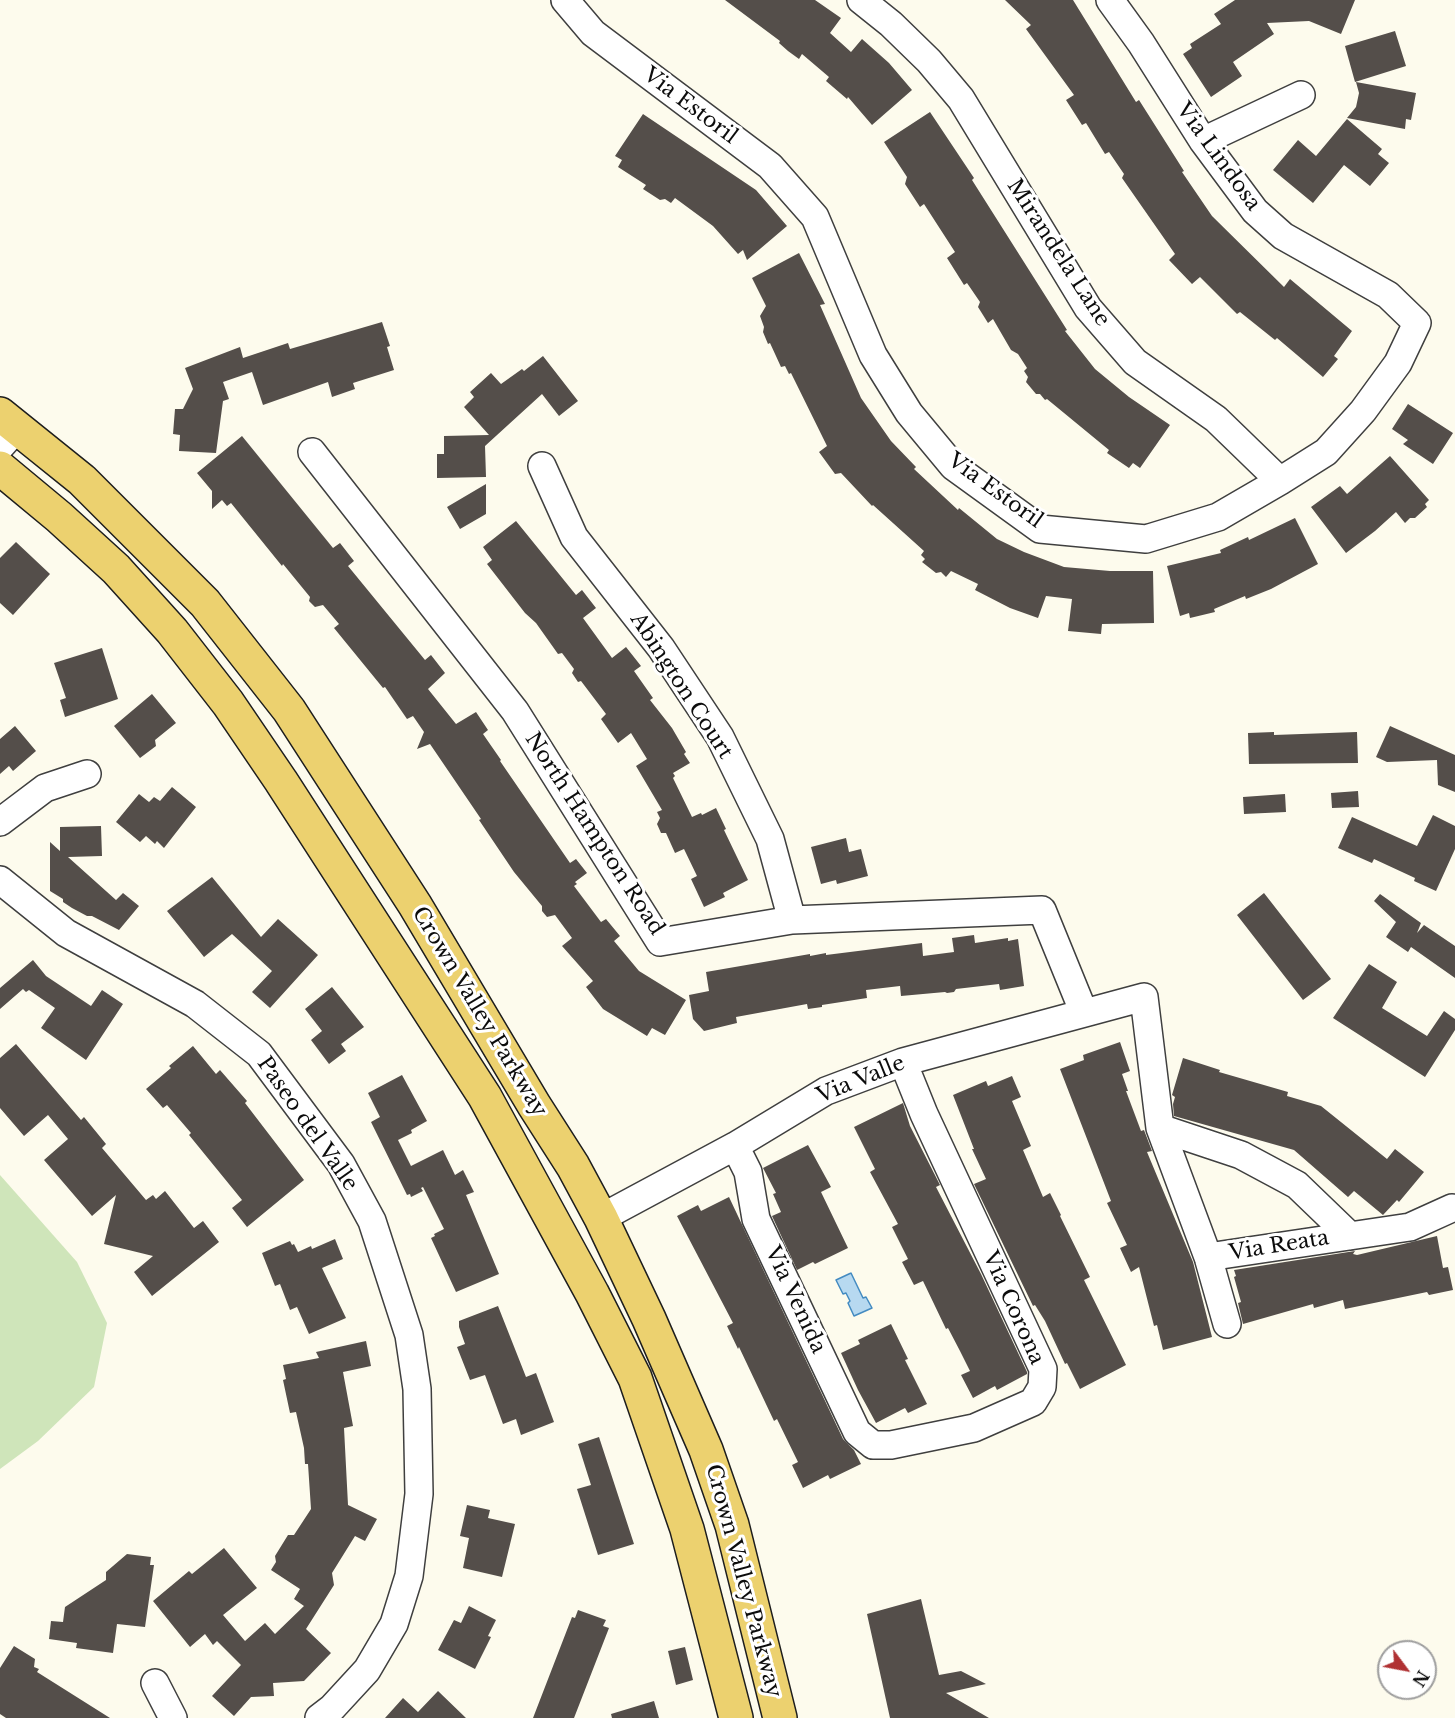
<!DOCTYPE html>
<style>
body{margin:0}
#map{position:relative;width:1455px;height:1718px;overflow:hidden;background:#fdfbed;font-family:"Libre Baskerville",serif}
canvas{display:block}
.north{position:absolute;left:1377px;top:1640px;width:60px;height:60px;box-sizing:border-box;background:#fff;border:2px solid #9e9e9e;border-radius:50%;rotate:122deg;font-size:16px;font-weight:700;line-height:24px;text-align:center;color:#0c0c0c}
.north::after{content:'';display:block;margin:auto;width:21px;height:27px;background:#b03133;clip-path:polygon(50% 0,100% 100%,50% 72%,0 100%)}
</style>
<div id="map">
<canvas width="1455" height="1718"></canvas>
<div class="north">N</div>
</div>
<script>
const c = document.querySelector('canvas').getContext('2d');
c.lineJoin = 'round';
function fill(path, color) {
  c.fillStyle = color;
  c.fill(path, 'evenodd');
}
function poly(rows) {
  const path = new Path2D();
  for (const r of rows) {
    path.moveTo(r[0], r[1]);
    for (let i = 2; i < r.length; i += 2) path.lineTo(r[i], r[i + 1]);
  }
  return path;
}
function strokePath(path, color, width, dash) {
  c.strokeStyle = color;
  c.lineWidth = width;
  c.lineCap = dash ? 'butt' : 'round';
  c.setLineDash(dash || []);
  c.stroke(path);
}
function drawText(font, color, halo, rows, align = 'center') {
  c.font = font + ' "Libre Baskerville",serif';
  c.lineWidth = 6;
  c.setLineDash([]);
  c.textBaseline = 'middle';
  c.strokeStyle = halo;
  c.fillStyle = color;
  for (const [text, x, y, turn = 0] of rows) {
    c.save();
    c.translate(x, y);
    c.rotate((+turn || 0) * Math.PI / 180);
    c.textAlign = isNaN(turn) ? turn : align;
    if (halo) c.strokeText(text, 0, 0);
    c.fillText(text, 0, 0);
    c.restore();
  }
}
const green = poly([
 [0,1175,77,1262,107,1323,94,1387,38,1441,0,1469]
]);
const water = poly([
 [851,1273,863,1298,866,1297,872,1308,854,1316,848,1303,850,1301,846,1293,843,1294,836,1280,851,1273]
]);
const building = poly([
 [725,0,815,0,841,18,830,33,851,52,862,39,889,63,912,90,872,125,848,97,847,99,826,81,829,77,802,54,799,59,788,51,779,43,780,41],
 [1005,0,1073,0,1136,102,1139,100,1184,171,1182,172,1212,216,1284,287,1290,279,1352,331,1334,356,1338,359,1323,377,1277,338,1275,340,1240,312,1237,314,1200,277,1192,284,1169,260,1175,254,1122,178,1124,174,1109,152,1105,154,1086,123,1082,125,1066,100,1074,95,1026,29,1031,25],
 [1235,0,1355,0,1341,34,1309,21,1267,23,1274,34,1233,62,1242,76,1211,97,1183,54,1192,48,1190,44,1221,24,1214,14],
 [1395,31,1406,66,1355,82,1345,46],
 [1356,82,1416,93,1411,120,1406,119,1405,129,1347,118,1356,107,1359,93],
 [930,112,974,178,972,180,1067,330,1065,331,1095,369,1129,397,1170,425,1140,468,1133,463,1129,468,1107,453,1109,450,1047,399,1045,400,1040,394,1036,394,1026,382,1028,377,1024,371,1027,368,1018,354,1011,350,993,319,988,323,978,307,980,302,967,283,964,285,947,258,955,252,924,204,920,207,905,184,907,177,884,142],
 [643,114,756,190,787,226,747,260,743,250,738,254,713,226,675,198,671,203,665,199,660,200,643,189,646,185,618,167,622,160,615,156],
 [1347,119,1382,149,1378,154,1389,163,1370,186,1344,165,1313,203,1273,170,1298,140,1316,156],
 [799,253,825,304,820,305,861,398,891,441,916,467,914,469,958,510,959,508,997,539,1024,552,1064,567,1110,571,1153,571,1154,623,1102,624,1101,634,1068,631,1072,599,1046,596,1038,618,1010,608,975,590,978,584,951,571,946,577,941,572,936,573,922,562,925,559,921,555,924,551,873,505,872,506,841,473,835,474,819,452,827,446,791,373,789,374,785,366,781,367,770,343,768,344,763,332,764,327,760,316,766,306,752,278],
 [382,322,390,346,387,347,394,370,353,383,355,389,332,397,328,382,263,405,252,372,223,382,229,399,223,401,216,453,179,451,180,435,173,434,175,409,183,409,193,389,185,368,240,347,243,358,288,343,290,349],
 [543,356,578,401,559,416,542,394,485,446,486,477,437,478,437,454,444,454,444,436,489,435,464,407,474,397,470,392,491,373,501,384,522,369,524,371],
 [1408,404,1453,433,1433,464,1403,444,1408,440,1392,429],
 [242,436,333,548,340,543,354,561,348,566,425,660,431,655,445,673,428,689,456,724,476,712,488,730,483,734,501,760,500,761,570,863,576,859,587,873,575,882,577,884,574,886,601,922,606,919,620,936,614,941,639,971,686,1000,665,1035,652,1028,647,1036,603,1009,586,987,593,981,562,946,572,938,555,915,547,917,542,911,542,906,514,872,479,820,481,819,430,744,417,749,424,732,413,716,407,719,385,687,383,688,334,628,339,624,323,605,315,607,309,601,310,597,283,564,282,566,231,503,227,506,222,500,212,509,212,491,197,473],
 [1390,456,1429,500,1425,504,1427,507,1415,518,1410,518,1405,523,1396,512,1375,531,1346,553,1311,507,1340,486,1347,494],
 [486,484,486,514,460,529,447,507],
 [1295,518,1318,564,1271,589,1246,599,1245,596,1214,609,1215,612,1190,618,1189,613,1180,616,1167,566,1221,553,1220,550,1248,537,1249,540],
 [516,521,576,595,582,590,596,608,583,618,612,658,626,647,641,666,634,671,653,698,650,700,672,728,686,752,684,754,690,763,673,773,675,776,673,778,692,817,701,813,702,815,716,808,726,829,724,830,748,880,723,893,725,897,704,907,691,879,697,876,684,849,675,853,666,833,661,833,657,824,660,818,657,812,662,810,636,766,647,759,631,733,618,743,601,719,606,714,581,681,578,682,572,673,574,669,562,653,558,654,536,623,525,613,487,564,492,560,483,547],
 [16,542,50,574,13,615,0,603,0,558],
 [102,648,118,699,65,717,60,700,66,698,54,663],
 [152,694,176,723,155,740,156,746,140,758,114,726],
 [15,726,36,751,13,771,9,766,0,774,0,739],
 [1390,726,1455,755,1455,792,1438,785,1437,760,1387,762,1376,757],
 [1274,732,1274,735,1357,732,1358,763,1249,764,1248,733],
 [172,787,196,807,164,848,157,841,155,844,146,836,140,842,116,822,139,794,149,802,154,797,160,801],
 [1358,791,1359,807,1332,808,1331,793],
 [1285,794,1286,812,1244,814,1243,797],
 [1433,815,1455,826,1455,849,1436,891,1414,881,1415,878,1374,859,1372,863,1338,848,1352,817,1417,846],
 [101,826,102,856,68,857,116,900,123,893,139,906,119,930,92,916,87,916,72,908,63,902,63,899,50,891,50,842,60,851,60,827],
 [846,838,849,852,861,849,868,876,837,884,836,880,821,884,811,847],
 [212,877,261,937,278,919,318,955,270,1008,252,992,272,971,232,934,204,957,167,911],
 [1264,893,1331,979,1303,1000,1237,915],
 [1380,894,1421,923,1417,933,1424,925,1455,946,1455,978,1411,947,1408,952,1386,937,1396,922,1374,901],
 [974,935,975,943,1008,938,1008,941,1018,939,1024,986,1000,990,999,984,956,989,954,992,947,993,945,992,901,996,900,986,866,990,867,998,822,1005,822,1007,808,1009,807,1004,736,1017,737,1023,704,1031,693,1019,689,995,709,991,706,972,810,954,810,956,826,953,826,955,922,943,923,956,954,952,952,938],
 [33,960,46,976,91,1006,102,990,123,1004,86,1060,41,1028,55,1008,29,990,26,992,23,989,0,1009,0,988],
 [1369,964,1397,982,1382,1008,1427,1036,1444,1011,1455,1019,1455,1030,1425,1077,1333,1018],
 [332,987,364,1027,341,1044,346,1051,329,1064,311,1040,322,1031,305,1009],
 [1120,1042,1130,1071,1122,1074,1128,1091,1126,1091,1141,1131,1144,1130,1152,1151,1147,1152,1193,1262,1212,1337,1163,1350,1157,1325,1154,1326,1139,1267,1131,1272,1120,1248,1127,1245,1107,1203,1111,1201,1060,1069,1084,1060,1083,1055],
 [16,1044,81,1120,84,1117,106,1144,102,1148,146,1200,153,1195,156,1199,165,1191,194,1228,203,1221,219,1242,152,1296,134,1272,153,1256,104,1244,116,1195,92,1216,44,1160,68,1139,48,1115,24,1136,0,1108,0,1058],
 [193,1046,216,1074,220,1070,247,1101,245,1103,304,1180,247,1227,232,1208,242,1200,189,1135,191,1133,167,1105,163,1108,146,1089,171,1068,169,1066],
 [1183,1058,1220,1070,1219,1072,1288,1092,1287,1096,1321,1106,1387,1159,1395,1149,1424,1172,1399,1202,1397,1200,1383,1215,1354,1191,1348,1197,1294,1150,1174,1116,1173,1104,1175,1097,1172,1095],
 [402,1075,427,1121,411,1130,412,1133,398,1140,411,1166,443,1150,455,1175,463,1170,474,1192,466,1195,499,1274,456,1292,431,1238,435,1236,434,1234,444,1229,423,1187,421,1188,423,1191,411,1197,410,1194,407,1195,371,1122,380,1117,368,1093],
 [1012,1076,1021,1097,1012,1101,1031,1146,1023,1150,1043,1197,1050,1193,1061,1215,1060,1216,1090,1277,1084,1280,1126,1365,1080,1389,1067,1363,1065,1364,1045,1321,1035,1305,1033,1306,974,1184,986,1179,972,1149,974,1149,953,1095,986,1081,988,1086],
 [903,1103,910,1126,940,1185,936,1187,981,1274,1027,1372,1027,1374,997,1390,995,1386,973,1398,961,1375,970,1371,960,1351,948,1328,946,1329,923,1281,914,1285,902,1262,908,1259,892,1227,898,1224,870,1172,875,1169,854,1127],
 [808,1145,831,1187,821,1192,848,1248,815,1264,813,1262,797,1270,772,1216,781,1212,773,1194,776,1193,763,1168],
 [729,1197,843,1439,854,1450,861,1464,830,1479,828,1475,803,1488,792,1465,798,1462,777,1419,774,1421,739,1347,738,1349,727,1326,733,1323,677,1216,698,1205,701,1211],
 [1437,1236,1443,1268,1448,1267,1453,1290,1429,1295,1427,1292,1345,1309,1343,1300,1314,1308,1313,1304,1243,1324,1238,1303,1241,1302,1234,1277,1236,1276,1234,1270,1355,1251,1353,1254,1357,1255],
 [335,1239,343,1259,322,1268,346,1318,309,1334,297,1307,290,1310,280,1284,275,1286,262,1253,290,1241,292,1245,294,1244,298,1252,311,1246,312,1249],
 [498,1306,526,1377,536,1373,554,1422,521,1435,516,1419,503,1424,485,1375,470,1380,457,1347,465,1344,459,1327,459,1321],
 [891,1324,908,1359,905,1360,927,1404,908,1413,905,1408,876,1423,858,1390,841,1353,860,1344,858,1340],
 [366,1341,371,1366,343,1372,353,1426,344,1428,348,1505,377,1519,365,1541,355,1536,332,1573,334,1585,306,1629,331,1653,304,1681,273,1683,274,1696,251,1697,234,1716,212,1696,241,1665,217,1641,213,1645,205,1634,190,1647,153,1601,189,1571,192,1574,224,1548,257,1588,223,1615,245,1641,265,1623,275,1634,304,1606,294,1599,300,1589,271,1570,276,1562,275,1556,288,1535,294,1535,311,1509,308,1464,305,1464,304,1448,296,1412,290,1413,283,1380,286,1379,283,1365,319,1358,316,1352],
 [599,1437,634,1544,598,1555,577,1489,591,1485,578,1444],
 [467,1505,490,1510,488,1518,515,1524,502,1577,463,1568,469,1538,460,1536],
 [127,1554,151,1557,150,1565,154,1565,145,1627,117,1624,113,1653,76,1648,77,1643,49,1639,51,1621,63,1622,65,1607,106,1580,106,1572],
 [921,1599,939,1675,961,1671,986,1684,946,1693,989,1718,890,1718,867,1614],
 [469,1606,496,1620,488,1636,491,1637,475,1669,438,1650,454,1620,461,1623],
 [578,1610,606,1620,603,1626,609,1628,574,1718,533,1718,572,1617,575,1618],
 [14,1646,35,1659,34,1667,39,1669,37,1672,110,1718,6,1718,0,1714,0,1668],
 [685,1647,693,1680,676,1685,668,1651],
 [438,1691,466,1718,385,1718,403,1698,418,1712],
 [654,1701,659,1718,612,1718,611,1714]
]);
const minor = poly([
 [565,0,593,33,770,166,815,217,873,355,909,413,953,466,1040,529,1146,539,1218,517,1280,481,1326,452,1363,411,1398,363,1417,323,1388,295,1283,236,1255,211,1203,141,1141,43,1110,0],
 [861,0,891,24,929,61,961,99,1088,308,1135,362,1216,419,1280,481],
 [1203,141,1301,95],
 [0,447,18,427],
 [312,452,515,711,660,942,792,920,1042,910,1084,1013],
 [542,466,574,537,661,648,720,737,770,839,792,920],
 [0,822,45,788,87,774],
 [0,880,66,933,195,1004,259,1054,341,1164,372,1221,409,1335,417,1389,419,1494,409,1576,394,1624,367,1670,332,1708,319,1718],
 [1160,1128,1241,1155,1297,1185,1350,1236],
 [735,1146,748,1172,756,1219,857,1432,873,1445,891,1445,974,1428,1033,1402,1042,1387,1043,1369,924,1114,903,1062],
 [601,1218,735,1146,826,1091,903,1062,1144,997,1160,1128,1208,1257,1227,1324],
 [1208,1257,1410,1227,1452,1208],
 [155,1683,173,1718]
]);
const major = poly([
 [0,414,82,480,205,603,289,710,415,905,534,1105,573,1166,601,1218,649,1319,706,1450,732,1525,780,1718],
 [0,468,59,517,116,569,172,631,228,703,281,781,485,1097,592,1293,635,1378,687,1529,736,1718]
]);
const streetNames = [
 ["Via Estoril",690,106,37],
 ["Via Lindosa",1218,157,54],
 ["Mirandela Lane",1058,253,57],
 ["Via Estoril",995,491,36],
 ["Abington Court",681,686,57],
 ["North Hampton Road",594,834,57],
 ["Crown Valley Parkway",479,1012,59],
 ["Via Valle",861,1080,-22],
 ["Paseo del Valle",307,1124,55],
 ["Via Reata",1279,1246,-9],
 ["Via Venida",795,1300,65],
 ["Via Corona",1013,1308,66],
 ["Crown Valley Parkway",743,1581,75]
];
fill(green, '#cfe5ba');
fill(water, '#b7d9f0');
strokePath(water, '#448bc1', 1.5);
fill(building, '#544e4a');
strokePath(minor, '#3f3f3f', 30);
strokePath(major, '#1d1d1d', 36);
strokePath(minor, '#fff', 27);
strokePath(major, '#ecd16f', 33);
drawText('21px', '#0c0c0c', '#fff', streetNames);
</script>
